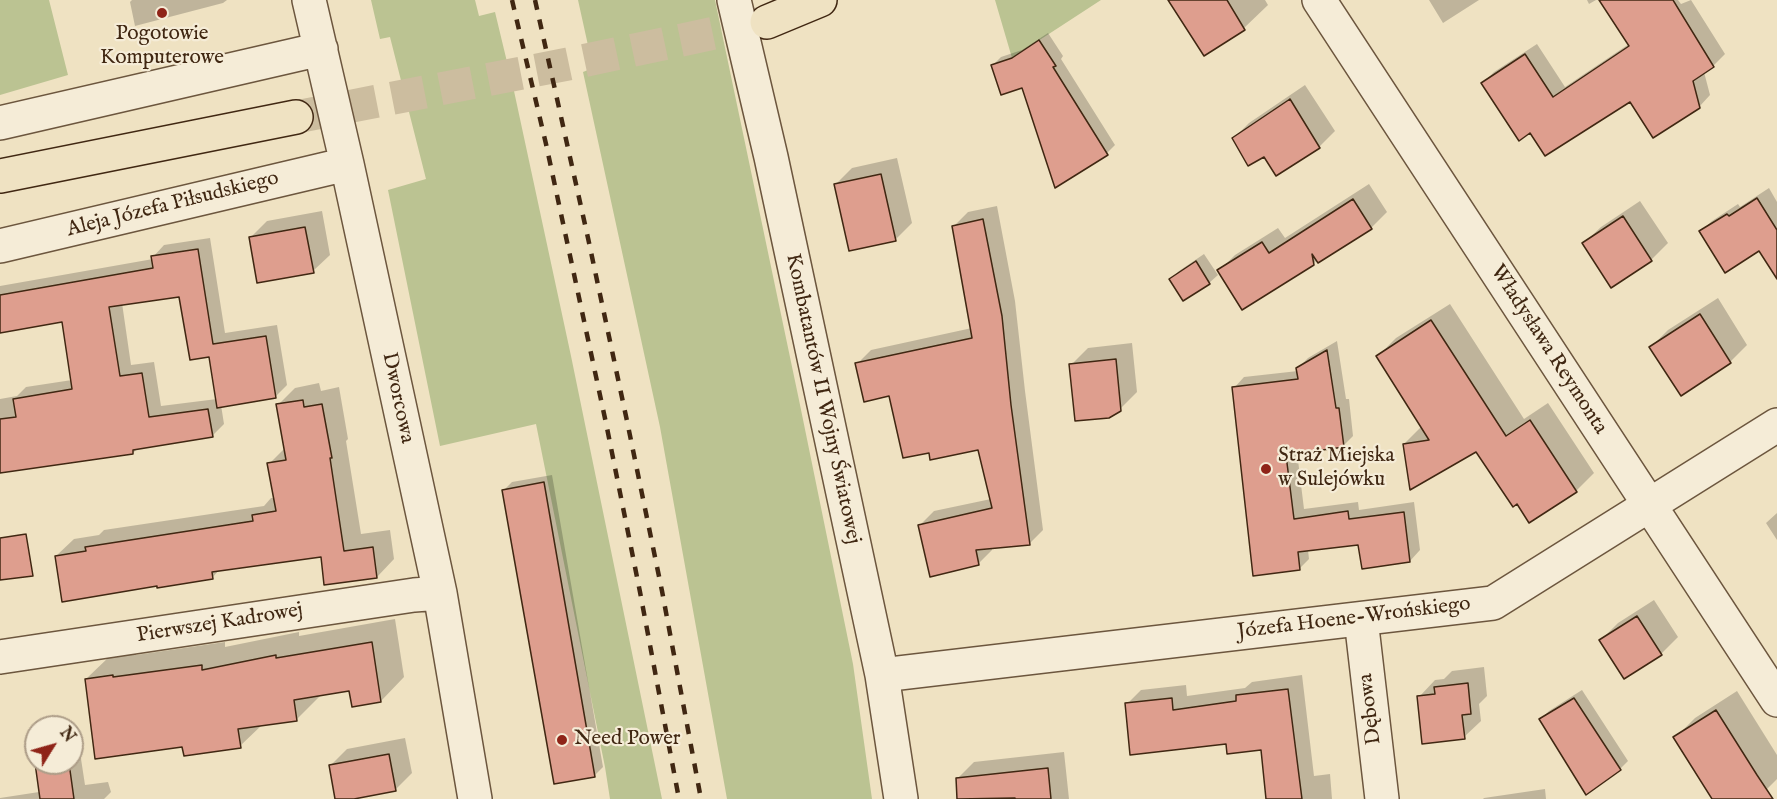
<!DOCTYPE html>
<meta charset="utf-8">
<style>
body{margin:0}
#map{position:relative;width:1777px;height:799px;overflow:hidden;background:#efe2c2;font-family:"IM FELL English",serif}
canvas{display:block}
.north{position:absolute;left:24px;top:715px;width:60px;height:60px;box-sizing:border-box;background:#f5ecd7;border:2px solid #ad9d88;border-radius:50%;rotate:53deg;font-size:16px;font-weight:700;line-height:24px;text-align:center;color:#402712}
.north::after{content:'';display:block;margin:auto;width:21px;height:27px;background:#8f2418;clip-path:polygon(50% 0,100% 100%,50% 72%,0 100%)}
</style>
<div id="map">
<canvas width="1777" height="799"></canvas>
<div class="north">N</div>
</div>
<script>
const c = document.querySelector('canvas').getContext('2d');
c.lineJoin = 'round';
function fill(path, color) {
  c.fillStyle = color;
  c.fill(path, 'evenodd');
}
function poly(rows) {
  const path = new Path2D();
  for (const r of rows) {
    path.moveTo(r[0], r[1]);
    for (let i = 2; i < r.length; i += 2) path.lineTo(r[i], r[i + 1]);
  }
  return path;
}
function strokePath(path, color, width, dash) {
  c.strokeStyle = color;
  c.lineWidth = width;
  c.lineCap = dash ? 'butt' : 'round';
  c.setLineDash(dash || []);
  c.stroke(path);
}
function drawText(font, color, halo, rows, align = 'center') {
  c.font = font + ' "IM FELL English",serif';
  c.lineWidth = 4.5;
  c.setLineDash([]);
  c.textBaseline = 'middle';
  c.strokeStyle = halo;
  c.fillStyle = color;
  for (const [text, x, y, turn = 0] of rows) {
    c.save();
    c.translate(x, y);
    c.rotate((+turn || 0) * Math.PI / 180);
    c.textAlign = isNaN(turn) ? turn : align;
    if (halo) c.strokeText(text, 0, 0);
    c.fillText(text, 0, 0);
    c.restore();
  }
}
const green = poly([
 [0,0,49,0,68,75,0,95],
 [371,0,475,0,479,16,495,12,514,91,571,356,662,799,610,799,605,767,536,424,440,446,388,190,426,179,390,37,380,39],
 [578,0,715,0,799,400,853,664,872,799,727,799,660,427,583,72,593,68],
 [995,0,1101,0,1012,58]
]);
const shadow = poly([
 [132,0,227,0,223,3,135,26,130,2],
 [1170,0,1265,0,1268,5,1244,28,1204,54],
 [1429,0,1479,0,1443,23],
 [1587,0,1596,0,1589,4],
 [1601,0,1678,0,1681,4,1691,0,1725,54,1713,66,1704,72,1710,95,1699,107,1630,100,1531,131,1483,83,1494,72,1537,44,1565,87,1629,44],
 [1048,33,1063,56,1061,59,1115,145,1107,153,1023,86,993,65,1001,57,1022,50],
 [1305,85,1335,131,1319,147,1277,174,1265,155,1234,138,1249,123],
 [897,158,912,223,895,240,836,184,852,168],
 [1369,184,1387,212,1371,228,1318,259,1313,264,1219,271,1235,255,1278,228,1285,238],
 [1769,188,1777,202,1777,277,1759,249,1701,231,1712,221,1738,204,1740,207],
 [1640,201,1668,243,1651,260,1584,243,1601,227],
 [997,206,1015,301,1025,391,1043,530,1029,544,992,547,992,550,978,564,920,525,934,511,991,499,979,448,930,451,890,394,857,364,871,350,972,328,954,226,968,212],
 [322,211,330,255,313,271,251,237,267,221],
 [210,238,225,333,277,325,287,385,275,397,221,405,224,424,212,436,139,447,133,453,0,472,0,399,17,396,26,387,72,380,63,321,0,332,0,286,153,259,153,257,164,245],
 [180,295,210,355,217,399,161,406,154,362,131,365,122,303],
 [1204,254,1218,275,1209,283,1184,299,1171,279,1179,271],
 [1718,298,1747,345,1730,362,1651,347,1668,330],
 [1450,304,1524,419,1548,403,1594,473,1576,491,1517,502,1477,450,1404,444,1422,426,1378,356,1396,338],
 [1337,341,1346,399,1349,399,1353,436,1343,446,1297,452,1304,509,1358,502,1359,510,1414,502,1420,550,1410,561,1360,543,1308,550,1309,559,1299,569,1234,388,1244,377,1298,371,1298,368,1308,358],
 [1132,343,1137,392,1120,409,1071,365,1088,348],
 [319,383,321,391,339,387,348,439,346,441,361,534,390,530,394,559,377,577,322,555,220,569,212,578,56,556,74,539,99,535,104,530,264,506,271,498,275,498,269,464,286,447,278,405,295,388],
 [552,475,603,767,595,775,555,782,504,490,512,482],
 [1777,513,1777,540,1766,523],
 [1654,600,1678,637,1661,654,1601,640,1618,623],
 [395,619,404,677,381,701,351,689,320,696,297,719,263,724,240,746,183,745,86,679,110,656,136,652,136,655,225,642,225,647,299,632,299,636],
 [1484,667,1487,696,1479,704,1481,721,1464,737,1419,697,1435,680,1444,679,1452,671],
 [1302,675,1314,776,1330,774,1332,799,1267,799,1263,748,1227,743,1127,704,1141,690,1186,685,1187,696,1245,688,1252,682],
 [1582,690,1628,761,1620,769,1540,720,1549,711],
 [1737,691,1777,755,1777,779,1766,790,1752,799,1714,799,1675,738,1695,718],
 [405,738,412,773,395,790,346,799,337,799,331,765,347,749],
 [78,739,85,785,108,782,111,792,104,799,0,799,0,798,39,792,36,763,72,763,72,740],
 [1064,752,1069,799,1017,799,1016,796,959,799,957,779,974,762],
 [1545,789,1546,799,1483,799,1484,798]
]);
const building = poly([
 [1168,0,1227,0,1245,30,1204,56,1168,0],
 [1599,0,1673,0,1714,67,1693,81,1700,108,1653,138,1630,102,1545,156,1530,133,1519,141,1481,83,1525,54,1553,97,1629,46,1599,0],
 [1039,40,1056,66,1053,67,1108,155,1055,188,1022,88,1001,95,991,65,1012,58,1039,40],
 [1290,99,1320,148,1276,176,1264,157,1248,166,1232,138,1290,99],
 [881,174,896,241,849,251,834,184,881,174],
 [1757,198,1777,230,1777,279,1759,251,1725,273,1699,231,1727,214,1729,216,1757,198],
 [1353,199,1372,229,1318,263,1312,254,1314,265,1242,310,1217,270,1262,242,1269,253,1353,199],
 [1623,216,1652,261,1611,288,1582,243,1623,216],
 [983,219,1002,316,1011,405,1030,545,976,550,979,565,930,577,918,525,992,508,978,450,930,460,929,453,903,458,889,396,864,402,855,363,972,338,952,226,983,219],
 [305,227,314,273,257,283,249,237,305,227],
 [198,249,213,344,266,336,276,398,217,408,209,357,190,360,179,297,109,307,120,376,142,373,149,417,208,409,213,437,133,450,133,454,0,473,0,419,16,417,13,399,72,389,62,322,0,333,0,295,153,268,151,256,198,249],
 [1196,261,1210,284,1183,301,1169,279,1196,261],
 [1700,314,1731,363,1681,396,1649,347,1700,314],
 [1431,320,1506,436,1530,420,1577,492,1529,523,1517,504,1513,507,1476,452,1410,490,1403,444,1429,440,1376,356,1431,320],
 [1327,350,1336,408,1339,408,1344,447,1286,455,1294,519,1348,511,1349,519,1404,512,1410,562,1362,569,1358,545,1298,552,1300,570,1253,576,1232,387,1298,379,1296,368,1327,350],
 [1116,359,1121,411,1109,418,1075,421,1069,364,1116,359],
 [303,400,304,407,322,404,332,458,330,458,344,551,373,547,377,578,324,585,321,557,212,572,213,579,157,588,157,586,62,602,55,556,86,551,85,547,253,521,252,515,276,511,267,463,286,460,276,404,303,400],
 [544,482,595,777,554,784,502,490,544,482],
 [26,534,33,576,0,580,0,538,26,534],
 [1637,616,1662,655,1624,679,1599,640,1637,616],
 [372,642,381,702,352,707,349,691,294,700,297,721,238,729,241,748,184,756,182,747,95,759,85,679,113,675,113,677,202,665,202,670,276,655,276,658,372,642],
 [1468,683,1471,714,1462,715,1465,739,1422,744,1417,696,1435,694,1434,687,1468,683],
 [1288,689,1302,799,1266,799,1261,750,1227,754,1226,744,1130,755,1125,703,1172,698,1173,710,1236,701,1236,695,1288,689],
 [1574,698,1621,770,1586,795,1539,719,1574,698],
 [1716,710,1757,775,1773,799,1712,799,1673,737,1716,710],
 [389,754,396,791,354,799,335,799,329,765,389,754],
 [35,763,69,763,74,799,40,799,35,763],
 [1048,768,1051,799,1015,799,1015,798,957,799,956,778,1048,768]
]);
const majorTunnel = poly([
 [296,117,568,64,767,22]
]);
const minor = poly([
 [309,0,347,164,440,593,475,799],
 [734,0,771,157,882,675,901,799],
 [1319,0,1777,700],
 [0,123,321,49],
 [0,246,347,164],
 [1361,619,1382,799],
 [0,657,414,595,440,593],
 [882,675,1493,603,1777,425]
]);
const major = poly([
 [767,22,820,0],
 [0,176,296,117]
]);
const rail = poly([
 [512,0,546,144,606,423,640,592,679,799],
 [535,0,588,238,627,421,662,591,701,799]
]);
const markers = [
 [162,13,6,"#8f2418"],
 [1266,469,6,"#8f2418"],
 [562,740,6,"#8f2418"]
];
const poiNames = [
 ["Pogotowie",162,35,"center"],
 ["Komputerowe",162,59,"center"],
 ["Straż Miejska",1278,457],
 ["w Sulejówku",1278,481],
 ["Need Power",574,740]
];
const streetNames = [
 ["Aleja Józefa Piłsudskiego",173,205,-14],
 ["Władysława Reymonta",1548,350,57],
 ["Dworcowa",397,398,78],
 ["Kombatantów II Wojny Światowej",822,399,78],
 ["Józefa Hoene-Wrońskiego",1354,619,-7],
 ["Pierwszej Kadrowej",220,624,-9],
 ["Dębowa",1371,709,-97]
];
fill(green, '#bbc392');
fill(shadow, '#0003');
fill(building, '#de9e8e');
strokePath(building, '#402712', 1.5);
strokePath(majorTunnel, '#ccbd9f', 33, [33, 16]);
strokePath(minor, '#6c563e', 36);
strokePath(major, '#402712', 36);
strokePath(minor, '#f5ecd7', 33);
strokePath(major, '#efe2c2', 33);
strokePath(rail, '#402712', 4.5, [10, 10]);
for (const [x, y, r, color] of markers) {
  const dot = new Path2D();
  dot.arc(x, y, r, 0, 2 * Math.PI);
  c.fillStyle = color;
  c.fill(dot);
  strokePath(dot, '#f5ecd7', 2);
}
drawText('21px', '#402712', '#f5ecd7', poiNames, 'left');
drawText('21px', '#402712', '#f5ecd7', streetNames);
</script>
